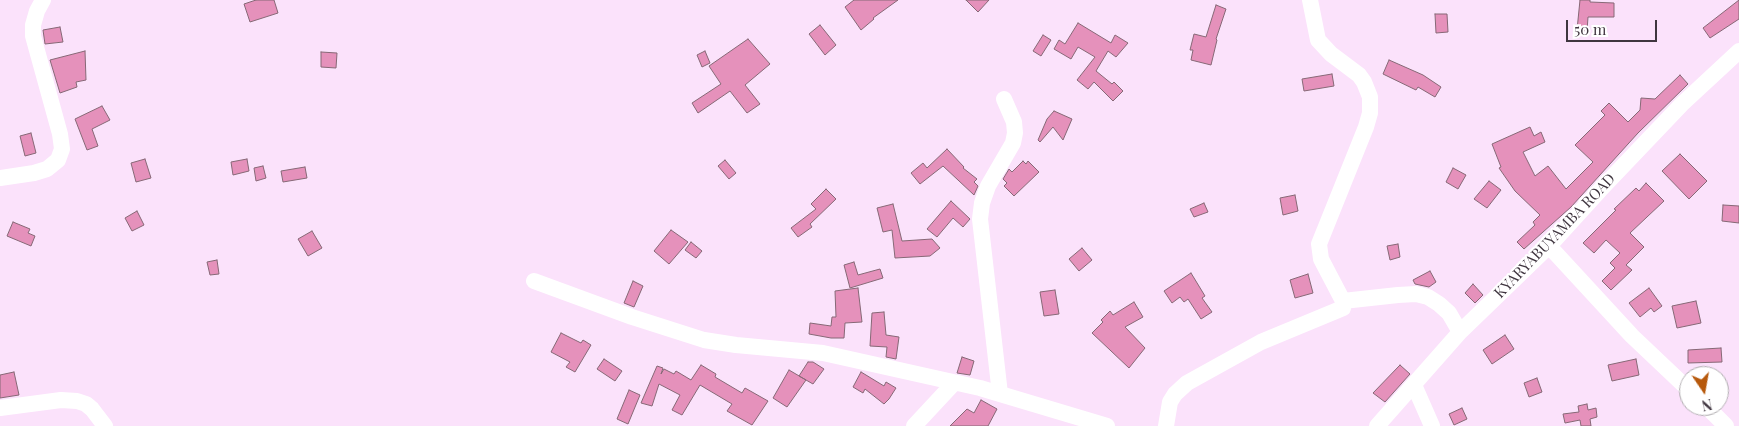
<!DOCTYPE html>
<style>
body{margin:0}
#map{position:relative;width:1739px;height:426px;overflow:hidden;background:#fbe2fb;font-family:"Playfair Display",serif}
canvas{display:block}
.north{position:absolute;left:1679px;top:366px;width:50px;height:50px;box-sizing:border-box;background:#fff;border:1px solid #b2aeb2;border-radius:50%;rotate:168deg;font-size:14px;font-weight:700;line-height:20px;text-align:center;color:#3f353f}
.north::after{content:'';display:block;margin:auto;width:18px;height:22px;background:#b7590c;clip-path:polygon(50% 0,100% 100%,50% 72%,0 100%)}
.scale{position:absolute;left:1566px;top:20px;width:91px;height:22px;box-sizing:border-box;border:2px solid #3f353f;border-top:0;padding-left:6px;font-size:15px;line-height:18px;white-space:nowrap;color:#3f353f;-webkit-text-stroke:4px #fff;paint-order:stroke}
</style>
<div id="map">
<canvas width="1739" height="426"></canvas>
<div class="north">N</div>
<div class="scale">50 m</div>
</div>
<script>
const c = document.querySelector('canvas').getContext('2d');
c.lineJoin = 'round';
function fill(path, color) {
  c.fillStyle = color;
  c.fill(path, 'evenodd');
}
function poly(rows) {
  const path = new Path2D();
  for (const r of rows) {
    path.moveTo(r[0], r[1]);
    for (let i = 2; i < r.length; i += 2) path.lineTo(r[i], r[i + 1]);
  }
  return path;
}
function strokePath(path, color, width, dash) {
  c.strokeStyle = color;
  c.lineWidth = width;
  c.lineCap = dash ? 'butt' : 'round';
  c.setLineDash(dash || []);
  c.stroke(path);
}
function drawText(font, color, halo, rows, align = 'center') {
  c.font = font + ' "Playfair Display",serif';
  c.lineWidth = 4.5;
  c.setLineDash([]);
  c.textBaseline = 'middle';
  c.strokeStyle = halo;
  c.fillStyle = color;
  for (const [text, x, y, turn = 0] of rows) {
    c.save();
    c.translate(x, y);
    c.rotate((+turn || 0) * Math.PI / 180);
    c.textAlign = isNaN(turn) ? turn : align;
    if (halo) c.strokeText(text, 0, 0);
    c.fillText(text, 0, 0);
    c.restore();
  }
}
const building = poly([
 [256,0,274,0,278,13,250,22,244,4,256,0],
 [854,0,898,0,873,18,874,19,861,30,845,7,854,0],
 [966,0,989,0,978,12,966,0],
 [1580,0,1590,0,1590,2,1614,3,1614,17,1588,17,1587,31,1577,30,1580,0],
 [1739,0,1739,19,1710,38,1703,28,1739,0],
 [1216,5,1226,9,1216,39,1217,40,1211,65,1191,60,1193,50,1190,50,1194,34,1206,37,1216,5],
 [1435,14,1447,14,1448,32,1436,33,1435,14],
 [1078,23,1111,43,1115,35,1128,43,1116,57,1108,51,1096,71,1112,84,1114,82,1123,91,1113,101,1094,82,1088,89,1077,80,1095,57,1078,47,1071,59,1054,49,1059,40,1065,44,1078,23],
 [820,25,836,45,825,55,809,34,820,25],
 [60,27,63,42,45,44,43,30,60,27],
 [1043,35,1051,40,1041,56,1033,51,1043,35],
 [748,39,770,64,745,85,760,104,747,113,730,91,698,113,692,103,721,84,709,66,748,39],
 [85,51,86,80,76,82,77,87,60,93,50,60,85,51],
 [705,51,710,63,702,67,697,55,705,51],
 [321,52,337,53,336,68,321,67,321,52],
 [1389,60,1423,75,1441,87,1435,97,1418,87,1416,90,1383,74,1389,60],
 [1332,74,1334,86,1304,91,1302,79,1332,74],
 [1680,75,1688,84,1638,133,1571,207,1524,249,1517,242,1535,225,1533,222,1540,215,1515,191,1499,168,1501,167,1492,144,1530,127,1534,136,1541,132,1545,142,1523,152,1535,176,1548,166,1566,189,1593,162,1575,145,1605,115,1601,111,1609,103,1628,122,1640,110,1641,98,1655,99,1680,75],
 [102,106,110,120,92,129,98,146,87,150,75,119,102,106],
 [1054,111,1072,119,1063,140,1053,127,1040,142,1038,140,1047,119,1054,111],
 [31,133,36,153,25,156,20,136,31,133],
 [947,149,964,167,963,168,977,179,974,182,978,186,974,195,943,166,920,184,911,173,923,163,927,168,947,149],
 [1680,154,1707,181,1689,199,1662,171,1680,154],
 [145,159,151,178,136,182,131,163,145,159],
 [247,159,249,171,233,175,231,162,247,159],
 [725,160,736,173,729,179,718,166,725,160],
 [1023,161,1026,164,1028,161,1039,172,1014,196,1004,186,1007,183,1003,179,1009,169,1012,172,1023,161],
 [263,166,266,178,256,181,254,168,263,166],
 [305,167,307,178,283,182,281,171,305,167],
 [1453,168,1466,175,1458,189,1446,182,1453,168],
 [1489,181,1501,190,1487,208,1474,199,1489,181],
 [1646,183,1664,201,1630,233,1644,247,1626,265,1632,270,1611,290,1602,281,1615,268,1610,263,1620,253,1606,240,1594,253,1583,243,1616,210,1614,209,1636,188,1639,191,1646,183],
 [826,189,836,199,810,224,812,227,798,237,791,228,816,209,811,204,826,189],
 [1295,195,1298,211,1283,215,1280,198,1295,195],
 [951,201,970,219,963,227,953,218,937,237,927,229,951,201],
 [1204,203,1208,212,1194,217,1190,209,1204,203],
 [893,204,902,241,932,239,940,248,930,256,895,258,892,230,883,232,877,208,893,204],
 [1723,205,1739,206,1739,223,1722,221,1723,205],
 [137,211,144,225,132,231,125,218,137,211],
 [13,222,30,229,28,233,35,236,31,246,7,236,13,222],
 [671,230,688,242,669,264,654,251,671,230],
 [312,231,322,248,308,256,298,239,312,231],
 [691,242,702,251,696,258,685,250,691,242],
 [1398,244,1400,257,1390,260,1387,246,1398,244],
 [1082,248,1092,260,1079,271,1069,259,1082,248],
 [217,260,219,274,210,275,207,262,217,260],
 [854,262,858,275,880,269,883,278,850,288,844,265,854,262],
 [1430,271,1436,282,1429,287,1415,284,1413,280,1430,271],
 [1191,273,1205,296,1202,298,1212,312,1201,319,1188,299,1184,302,1180,297,1172,303,1164,291,1191,273],
 [1308,274,1313,293,1295,298,1290,280,1308,274],
 [633,281,643,286,634,307,624,303,633,281],
 [1473,284,1483,295,1475,303,1465,293,1473,284],
 [858,288,862,322,845,323,844,338,831,338,809,334,810,323,831,326,832,317,836,317,835,291,858,288],
 [1649,288,1662,306,1654,312,1651,308,1640,317,1629,303,1649,288],
 [1055,290,1059,314,1044,316,1040,292,1055,290],
 [1696,301,1701,323,1677,328,1672,306,1696,301],
 [1134,302,1143,317,1125,327,1145,348,1129,368,1092,333,1103,322,1101,320,1110,311,1113,315,1134,302],
 [884,312,886,335,899,337,896,359,886,357,887,347,870,346,872,313,884,312],
 [561,333,581,343,583,340,591,345,575,372,566,367,570,362,551,352,561,333],
 [1505,335,1514,349,1492,364,1483,350,1505,335],
 [1721,348,1722,362,1688,363,1688,350,1721,348],
 [962,357,974,361,970,375,957,373,962,357],
 [604,359,622,371,615,381,597,369,604,359],
 [1636,359,1639,375,1612,381,1608,365,1636,359],
 [808,362,813,362,824,369,813,384,799,376,808,362],
 [701,365,716,374,715,377,742,393,745,388,768,401,752,425,727,411,732,404,700,385,682,415,672,410,680,395,659,384,652,406,641,403,657,366,663,368,661,374,664,369,674,374,676,371,691,380,701,365],
 [1400,365,1410,374,1385,402,1373,393,1400,365],
 [789,370,806,380,787,407,773,398,789,370],
 [14,372,19,395,0,398,0,375,14,372],
 [861,372,884,386,886,382,896,388,889,399,884,404,865,389,863,393,853,387,861,372],
 [1537,378,1542,392,1529,397,1524,383,1537,378],
 [629,390,640,395,628,424,617,419,629,390],
 [981,400,997,409,988,426,950,426,967,409,974,413,981,400],
 [1587,404,1588,410,1596,408,1597,417,1590,419,1591,426,1581,426,1580,420,1565,423,1563,414,1579,412,1578,406,1587,404],
 [1462,408,1467,419,1454,425,1449,414,1462,408]
]);
const minor = poly([
 [1310,0,1318,40,1331,54,1359,75,1364,82,1370,97,1370,113,1366,127,1319,244,1321,259,1343,301],
 [0,178,34,173,47,169,58,160,62,149,60,134,33,36,33,25,37,11,43,0],
 [1549,246,1632,336,1689,390],
 [534,281,632,317,704,340,736,345,823,353,980,388,1107,426],
 [1414,385,1432,426],
 [1000,394,980,219,982,203,988,186,1013,143,1015,133,1014,122,1004,99],
 [1706,406,1726,426],
 [0,408,61,400,77,401,86,404,92,409,105,426],
 [914,426,954,383],
 [1166,426,1170,402,1175,394,1187,383,1261,342,1343,308,1343,301,1398,295,1416,294,1428,297,1439,304,1449,313,1460,332],
 [1377,426,1460,332,1549,246,1600,190,1682,104,1739,51]
]);
const streetNames = [
 ["KYARYABUYAMBA ROAD",1555,236,-46]
];
fill(building, '#e591bb');
strokePath(building, '#866876', 1);
strokePath(minor, '#fff', 16);
drawText('15px', '#3f353f', '#fff', streetNames);
</script>
